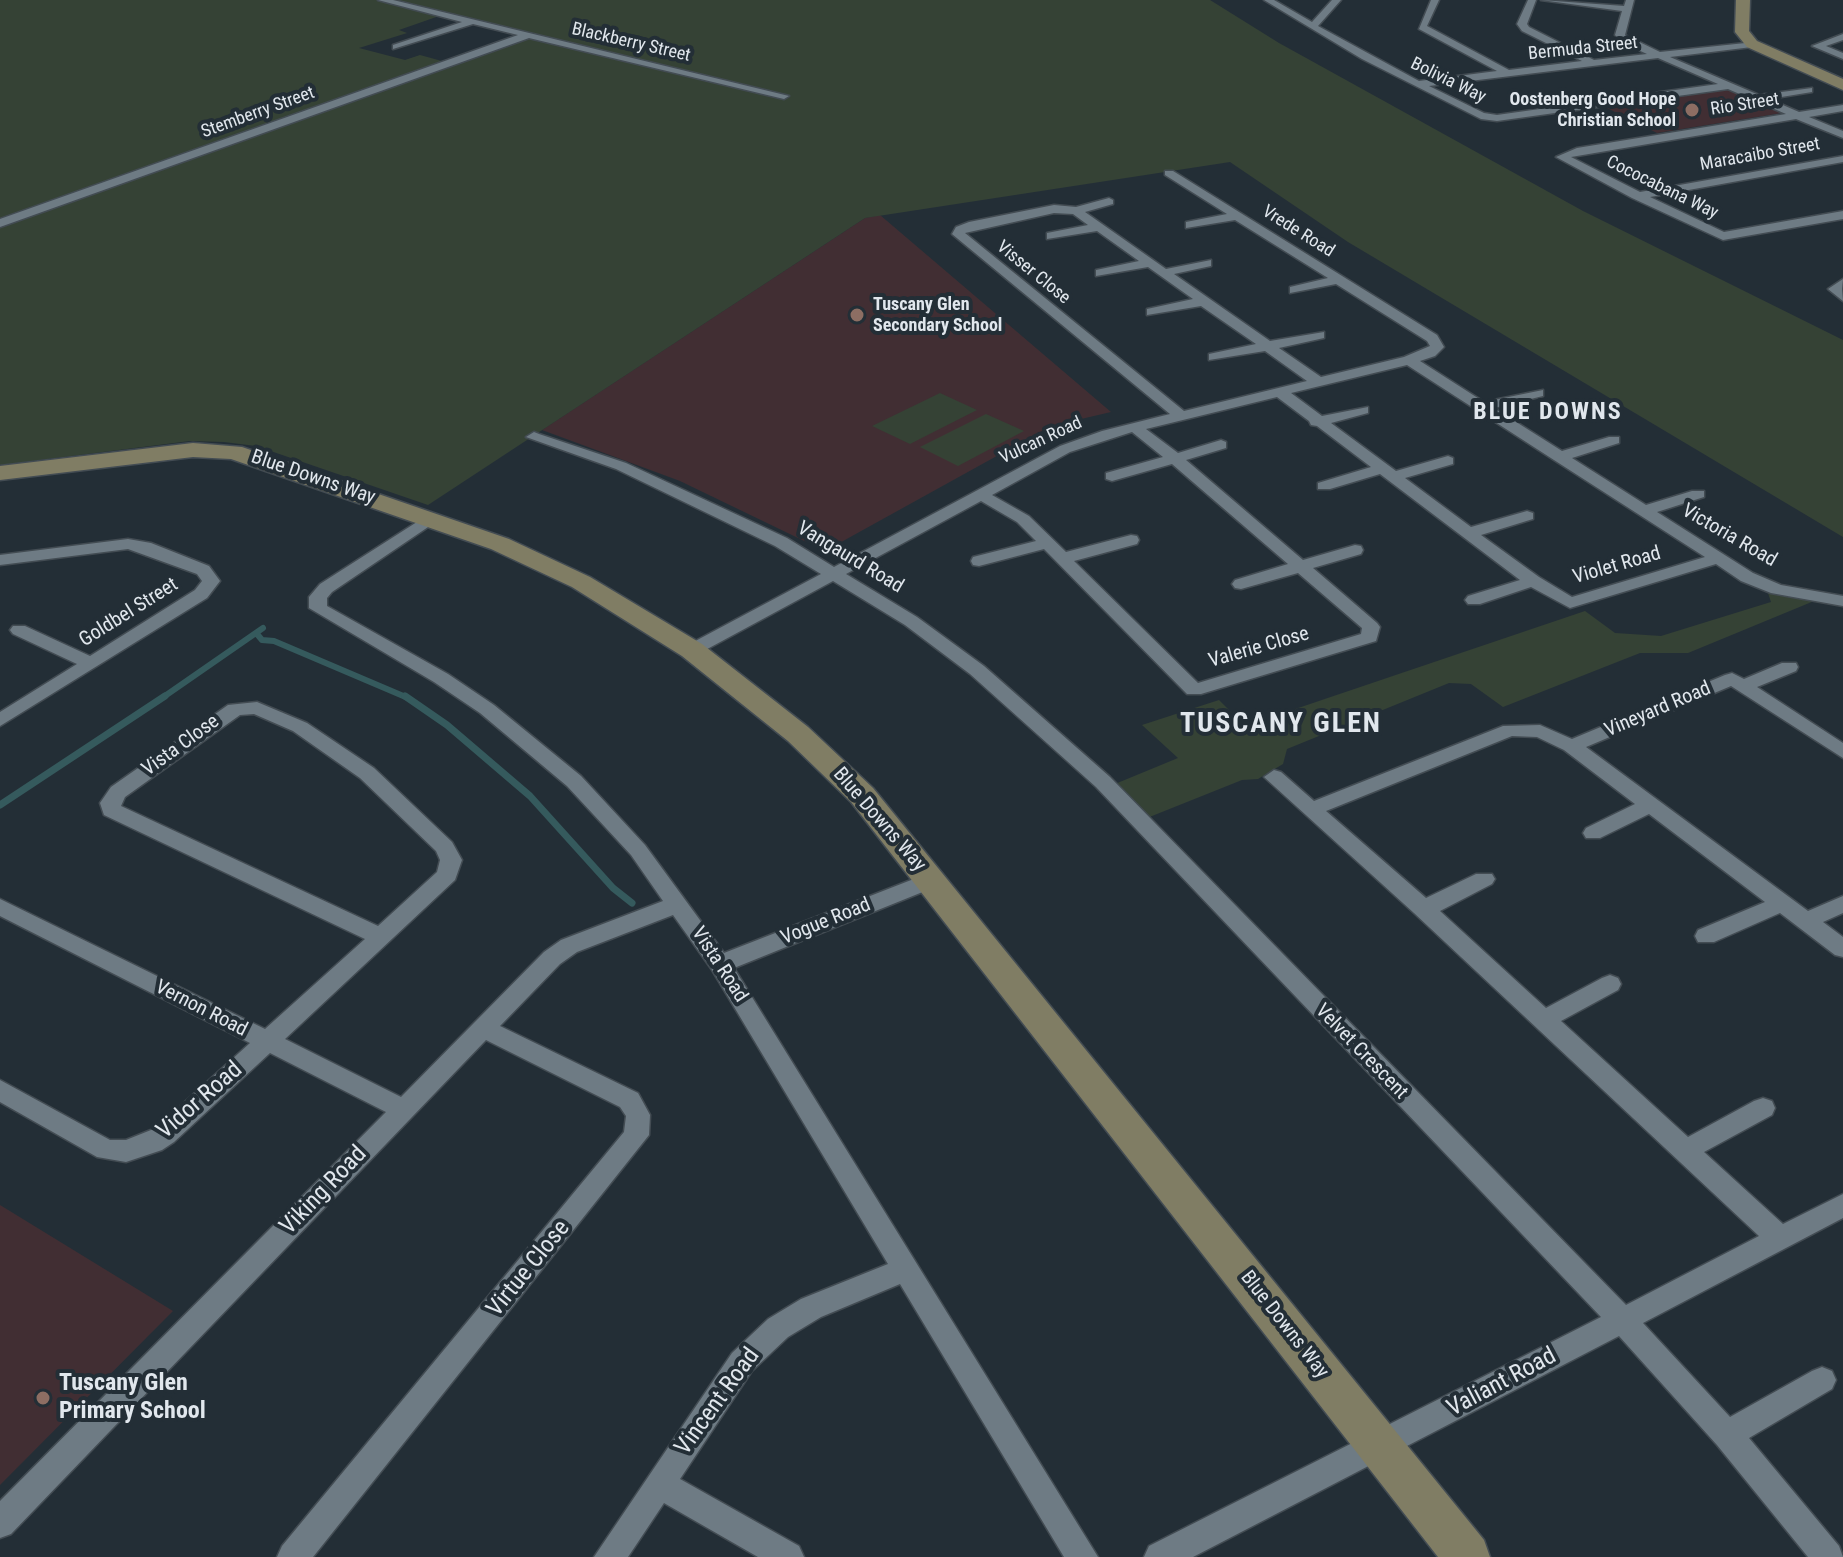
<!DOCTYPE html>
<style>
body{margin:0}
canvas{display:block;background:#232e36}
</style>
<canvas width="1843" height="1557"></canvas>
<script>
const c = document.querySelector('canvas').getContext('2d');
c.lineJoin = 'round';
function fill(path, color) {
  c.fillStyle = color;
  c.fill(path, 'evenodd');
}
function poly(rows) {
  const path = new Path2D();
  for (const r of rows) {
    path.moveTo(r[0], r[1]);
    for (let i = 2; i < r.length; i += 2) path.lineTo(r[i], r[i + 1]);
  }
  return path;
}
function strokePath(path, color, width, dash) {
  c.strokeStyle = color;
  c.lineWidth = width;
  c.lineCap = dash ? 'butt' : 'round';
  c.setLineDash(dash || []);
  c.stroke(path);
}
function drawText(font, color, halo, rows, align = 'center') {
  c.font = font + ' "Roboto Condensed",sans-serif';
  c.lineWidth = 8;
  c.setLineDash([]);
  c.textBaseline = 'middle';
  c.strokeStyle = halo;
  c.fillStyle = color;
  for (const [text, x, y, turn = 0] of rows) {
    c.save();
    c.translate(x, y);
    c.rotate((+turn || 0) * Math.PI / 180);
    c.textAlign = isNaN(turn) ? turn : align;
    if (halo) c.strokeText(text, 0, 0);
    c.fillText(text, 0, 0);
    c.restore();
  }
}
const education = poly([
 [1725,89,1782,113,1657,133,1603,106],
 [880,215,1111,412,1051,426,825,551,680,481,542,430,865,218],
 [0,1205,173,1311,0,1485]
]);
const green = poly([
 [0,0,1210,0,1279,43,1583,211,1843,340,1843,537,1348,242,1230,162,865,218,428,505,256,446,224,442,190,441,0,465],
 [442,15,525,36,449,63,420,55,405,60,359,48,407,33,399,30],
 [940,393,977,410,910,444,872,426],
 [986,414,1024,431,958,466,920,447],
 [1767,590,1814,601,1688,653,1640,653,1503,707,1471,684,1449,683,1287,749,1283,764,1258,779,1242,780,1147,818,1115,784,1178,758,1142,725,1219,700,1245,726,1585,611,1615,633,1661,636,1771,602]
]);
const streamFar1 = poly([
 [257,634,262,640,274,641,408,698],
 [162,698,263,628]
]);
const stream = poly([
 [405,696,447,725,530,796,613,888,632,903],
 [0,805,165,696]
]);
const street = poly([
 [378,0,393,0,789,96,784,99,529,38,0,227,0,219,518,35,473,24,393,49,393,45,462,22,378,0],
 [1264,0,1274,0,1312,22,1332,0,1341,0,1318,26,1419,81,1497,71,1419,29,1431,0,1439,0,1427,26,1509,70,1582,61,1522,31,1517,24,1528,0,1536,0,1527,24,1529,27,1594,60,1647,54,1621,42,1615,35,1622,11,1541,0,1624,6,1626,0,1634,0,1625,35,1660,52,1755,42,1752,47,1670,57,1759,95,1812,88,1812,92,1769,99,1799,112,1843,105,1843,111,1809,117,1843,131,1843,138,1796,119,1571,157,1640,192,1843,156,1843,162,1650,197,1724,232,1843,211,1843,219,1723,240,1632,198,1556,157,1577,148,1786,114,1728,89,1497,121,1481,119,1362,59,1264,0],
 [1658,58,1718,84,1497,115,1484,113,1429,86,1658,58],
 [1843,34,1843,40,1826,46,1843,53,1843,59,1812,46,1843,34],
 [1165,171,1173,171,1437,335,1444,347,1435,356,1420,361,1484,402,1543,390,1543,396,1494,408,1562,451,1609,437,1619,437,1619,443,1572,458,1646,505,1692,491,1704,491,1704,497,1657,512,1753,573,1781,585,1843,596,1843,606,1771,593,1741,581,1716,564,1570,608,1531,587,1480,604,1468,604,1465,600,1468,596,1520,580,1380,474,1330,489,1318,489,1318,483,1371,467,1317,426,1311,425,1309,421,1277,397,1146,429,1178,453,1221,440,1226,442,1226,448,1186,460,1303,560,1355,545,1361,546,1363,550,1361,554,1313,568,1377,623,1380,627,1376,641,1201,694,1187,694,1044,549,979,566,973,565,971,561,973,557,1036,541,1017,522,981,501,846,574,917,617,984,666,1110,777,1626,1305,1759,1236,1414,913,1264,777,1274,770,1281,772,1314,801,1503,726,1540,725,1572,739,1725,675,1732,673,1744,679,1782,663,1796,663,1798,667,1796,671,1757,687,1843,743,1843,758,1731,686,1586,747,1808,911,1843,896,1843,913,1823,922,1843,937,1843,957,1835,955,1780,913,1714,942,1698,942,1695,936,1698,930,1765,902,1649,814,1600,838,1586,838,1583,833,1586,828,1635,804,1564,750,1537,737,1512,736,1326,811,1426,898,1476,874,1492,874,1495,879,1492,884,1440,911,1546,1008,1602,978,1610,975,1618,978,1621,984,1618,990,1561,1021,1688,1137,1754,1101,1763,1098,1772,1101,1775,1108,1772,1115,1704,1152,1783,1224,1843,1194,1843,1218,1643,1323,1730,1417,1812,1371,1822,1367,1832,1371,1836,1380,1832,1389,1749,1438,1839,1546,1843,1557,1808,1557,1717,1445,1619,1336,1193,1557,1144,1557,1149,1546,1601,1317,1096,787,970,674,905,625,833,581,698,654,686,654,683,650,686,646,821,574,775,546,616,469,526,437,534,432,539,434,626,463,787,538,834,567,1060,446,1102,431,1170,414,952,234,956,227,969,222,1054,205,1076,207,1109,198,1113,200,1113,204,1085,212,1166,269,1211,260,1211,266,1174,274,1270,341,1324,332,1324,338,1279,348,1321,377,1404,357,1430,346,1427,341,1336,284,1290,293,1290,287,1328,278,1235,220,1186,228,1186,222,1227,214,1165,175,1165,171],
 [1054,213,1073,214,1088,225,1047,233,1047,239,1097,231,1139,261,1096,270,1096,276,1148,267,1193,299,1147,309,1147,315,1201,306,1256,344,1209,354,1209,360,1265,351,1307,381,1184,411,965,233,1054,213],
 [1407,365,1554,460,1705,557,1572,597,1539,577,1481,535,1533,519,1533,513,1527,511,1471,527,1405,478,1453,464,1453,458,1448,456,1396,471,1331,423,1368,413,1368,407,1322,416,1291,393,1407,365],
 [1132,432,1163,457,1106,473,1106,479,1112,481,1172,464,1288,564,1235,580,1232,584,1235,588,1241,589,1298,573,1362,628,1361,634,1198,683,1074,561,1137,544,1139,540,1137,536,1131,535,1066,552,1029,516,992,495,1070,452,1132,432],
 [1843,279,1842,289,1843,301,1828,289,1843,279],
 [431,513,437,515,437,521,332,592,327,598,327,606,448,674,494,705,581,776,645,845,724,953,924,875,940,875,943,880,940,885,734,968,1098,1557,1064,1557,900,1284,821,1317,788,1337,752,1371,680,1479,799,1546,804,1557,758,1557,664,1503,628,1557,594,1557,732,1353,768,1319,801,1299,888,1264,712,970,673,915,577,952,560,964,500,1026,638,1093,650,1115,649,1135,313,1557,277,1557,282,1546,624,1132,626,1116,620,1107,486,1040,11,1534,0,1538,0,1501,386,1112,270,1053,174,1142,162,1150,126,1162,97,1157,0,1102,0,1080,110,1140,126,1140,156,1128,250,1043,0,916,0,899,265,1029,365,939,104,815,100,803,111,787,228,705,257,702,307,723,374,768,452,842,462,860,455,880,285,1039,401,1097,544,952,561,940,663,901,631,855,567,786,480,713,434,682,309,608,309,597,320,584,431,513],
 [254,714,293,731,360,778,436,851,440,860,437,872,378,926,121,806,125,797,240,715,254,714],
 [128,539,151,543,209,566,220,581,207,598,0,726,0,712,77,664,13,634,10,630,13,626,25,626,90,656,195,590,202,581,197,574,128,549,0,565,0,555,128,539]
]);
const secondary = poly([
 [1736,0,1750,0,1749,31,1757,41,1843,79,1843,90,1747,47,1735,32,1736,0],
 [193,443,242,447,509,539,590,577,702,644,808,727,873,788,1484,1540,1490,1557,1438,1557,851,802,788,741,682,656,572,587,491,549,231,459,193,457,0,480,0,466,193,443]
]);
const markers = [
 [1692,110,8,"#8d6e63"],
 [857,315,8,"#8d6e63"],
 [43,1398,8,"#8d6e63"]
];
const farStreetnames = [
 ["Blackberry Street",631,43,13],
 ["Bermuda Street",1583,49,-6],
 ["Bolivia Way",1448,81,26],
 ["Rio Street",1745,105,-9],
 ["Stemberry Street",258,113,-20],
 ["Maracaibo Street",1760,155,-10],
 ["Cococabana Way",1662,188,26],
 ["Vrede Road",1298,232,32],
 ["Visser Close",1033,273,39],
 ["Vulcan Road",1041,441,-25]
];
const farPoinames = [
 ["Oostenberg Good Hope",1676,100],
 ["Christian School",1676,121],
 ["Tuscany Glen",873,305,"left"],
 ["Secondary School",873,326,"left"]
];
const streetNames = [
 ["Blue Downs Way",313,478,19],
 ["Victoria Road",1729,536,30],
 ["Vangaurd Road",850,558,31],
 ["Violet Road",1617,566,-16],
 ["Goldbel Street",129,613,-32],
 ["Valerie Close",1259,648,-16],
 ["Vineyard Road",1658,710,-23],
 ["Vista Close",181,746,-36],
 ["Blue Downs Way",879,820,49],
 ["Vogue Road",826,922,-22],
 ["Vista Road",719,965,57],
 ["Vernon Road",201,1009,27],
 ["Velvet Crescent",1361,1052,46],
 ["Blue Downs Way",1284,1325,52]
];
const farDistrictnames = [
 ["BLUE DOWNS",1548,413]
];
const nearStreetnames = [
 ["Vidor Road",200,1101,-41],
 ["Viking Road",324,1191,-46],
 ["Virtue Close",529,1269,-51],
 ["Valiant Road",1502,1383,-28],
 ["Vincent Road",718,1402,-54]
];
const nearPoinames = [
 ["Tuscany Glen",59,1384],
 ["Primary School",59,1412]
];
const districtNames = [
 ["TUSCANY GLEN",1281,725]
];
fill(education, '#412e33');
fill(green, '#354235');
strokePath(streamFar1, '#355a5d', 6);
strokePath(stream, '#355a5d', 7);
strokePath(street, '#434c53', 3);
strokePath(secondary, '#434c53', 3);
fill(street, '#6e7b84');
fill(secondary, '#807d64');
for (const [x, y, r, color] of markers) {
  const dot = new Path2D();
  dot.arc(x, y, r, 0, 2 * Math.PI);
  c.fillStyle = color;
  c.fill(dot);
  strokePath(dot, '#232e36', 3);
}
drawText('18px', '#e1e7ed', '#232e36', farStreetnames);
drawText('bold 18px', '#e1e7ed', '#232e36', farPoinames, 'right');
drawText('20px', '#e1e7ed', '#232e36', streetNames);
c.letterSpacing = '2px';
drawText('bold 24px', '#e1e7ed', '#232e36', farDistrictnames);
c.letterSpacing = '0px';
drawText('24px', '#e1e7ed', '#232e36', nearStreetnames);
drawText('bold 24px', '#e1e7ed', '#232e36', nearPoinames, 'left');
c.letterSpacing = '2px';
drawText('bold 28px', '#e1e7ed', '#232e36', districtNames);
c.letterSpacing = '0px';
</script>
